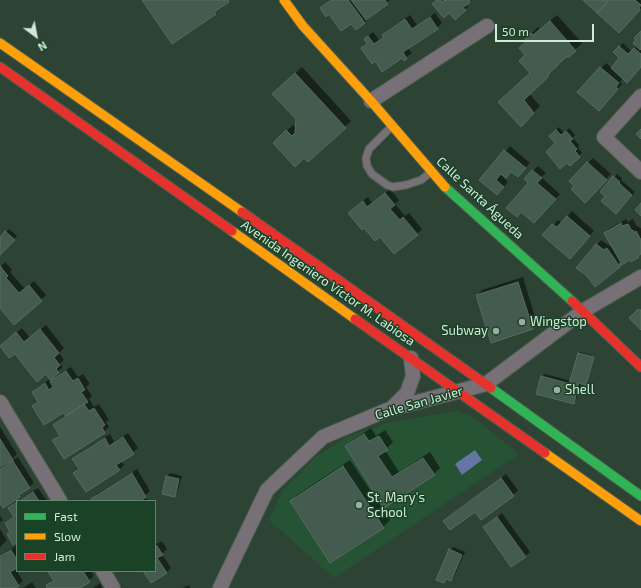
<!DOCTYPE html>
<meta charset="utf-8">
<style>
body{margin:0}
#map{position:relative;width:641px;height:588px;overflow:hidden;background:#2d4434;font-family:"Exo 2",sans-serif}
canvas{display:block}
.legend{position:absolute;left:16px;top:500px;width:140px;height:72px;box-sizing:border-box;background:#194226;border:1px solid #64856d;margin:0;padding:5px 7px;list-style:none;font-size:12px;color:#d4ead8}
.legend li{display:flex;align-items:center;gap:8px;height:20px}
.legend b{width:20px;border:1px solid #64856d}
.north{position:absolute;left:16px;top:16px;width:40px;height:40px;-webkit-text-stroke:3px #194226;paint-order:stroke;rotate:148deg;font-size:11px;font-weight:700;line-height:16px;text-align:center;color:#d4ead8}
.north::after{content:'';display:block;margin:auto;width:14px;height:18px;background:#d4ead8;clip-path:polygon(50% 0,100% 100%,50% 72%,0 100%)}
.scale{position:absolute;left:495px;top:24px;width:99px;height:18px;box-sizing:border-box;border:2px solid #d4ead8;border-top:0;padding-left:5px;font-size:12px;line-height:14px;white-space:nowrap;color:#d4ead8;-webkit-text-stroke:3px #194226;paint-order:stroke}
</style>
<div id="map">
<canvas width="641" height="588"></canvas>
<ul class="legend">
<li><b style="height:5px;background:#30b455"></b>Fast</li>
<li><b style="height:5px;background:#ff9f0a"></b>Slow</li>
<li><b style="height:5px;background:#e5322d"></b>Jam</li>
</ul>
<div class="north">N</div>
<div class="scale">50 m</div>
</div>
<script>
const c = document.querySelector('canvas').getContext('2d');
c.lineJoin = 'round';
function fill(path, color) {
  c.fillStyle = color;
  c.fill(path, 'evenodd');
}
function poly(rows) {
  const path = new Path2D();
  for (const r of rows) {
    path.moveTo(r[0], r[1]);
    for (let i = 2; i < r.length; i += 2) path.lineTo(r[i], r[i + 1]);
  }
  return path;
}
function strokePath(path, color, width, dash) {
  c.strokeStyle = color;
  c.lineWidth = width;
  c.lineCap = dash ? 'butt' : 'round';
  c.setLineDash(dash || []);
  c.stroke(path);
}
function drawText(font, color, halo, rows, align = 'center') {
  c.font = font + ' "Exo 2",sans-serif';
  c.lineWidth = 3;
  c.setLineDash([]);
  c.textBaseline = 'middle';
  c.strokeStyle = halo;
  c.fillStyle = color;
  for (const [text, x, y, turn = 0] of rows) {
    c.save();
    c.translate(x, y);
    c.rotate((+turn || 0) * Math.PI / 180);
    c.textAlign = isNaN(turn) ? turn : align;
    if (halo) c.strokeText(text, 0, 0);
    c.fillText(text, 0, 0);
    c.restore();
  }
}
const built = poly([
 [455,411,471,416,519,454,334,578,269,520,283,490,318,455,346,437,387,423]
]);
const water = poly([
 [475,450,482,460,462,475,455,464]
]);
const shadow = poly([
 [330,0,390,0,368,17,369,18,364,23,352,23,321,8],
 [437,0,471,0,466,4,468,7,465,10,449,12],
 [584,0,641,0,641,8,624,27],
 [435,13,442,23,437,28,408,48,412,53,404,59,402,57,376,60,362,48,367,43,365,39,373,32,379,40,384,36,383,35,388,30,410,15,417,25],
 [557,15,582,43,569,56,566,56,554,67,554,70,529,93,540,106,521,125,500,102,531,73,527,55,528,41,526,39,538,27,540,29],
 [641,32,641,66,623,78,620,82,622,84,603,105,578,92,606,63,612,68,621,58,614,52,623,43,632,52,637,46],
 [302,67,351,121,308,161,281,136,293,125,296,128,297,119,280,87],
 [559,127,564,133,569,128,575,135,573,138,579,145,578,148,582,153,570,165,556,143,550,136],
 [510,146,530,163,522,171,502,173,500,174,508,182,502,189,481,180],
 [593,158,611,174,585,201,575,186,570,181],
 [538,166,546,173,541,177,560,194,539,217,530,183,525,179],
 [617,174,622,178,621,180,635,192,619,210,601,192],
 [390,189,399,200,395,204,405,216,409,213,422,229,417,234,380,235,354,208,368,197,372,203],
 [572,211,594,231,574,253,544,235,558,220,562,223],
 [626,219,628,222,633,219,637,227,638,226,640,228,641,228,641,254,631,261,631,259,619,267,586,275,578,268,601,240,610,246,612,245,605,233,610,228],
 [9,229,17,236,0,254,0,238],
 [5,262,12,270,10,272,25,289,34,281,46,295,14,323,0,307,0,267],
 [523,277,537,324,532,328,477,295,482,290],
 [46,325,64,348,59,353,64,360,60,364,63,367,50,378,46,373,6,341,22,328,30,338],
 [580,352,594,356,587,383,586,384,581,383,576,400,573,403,542,377,545,374,571,381],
 [71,367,78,377,83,374,90,384,86,387,92,396,89,399,94,407,99,404,109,420,106,422,109,427,104,432,64,457,54,440,60,434,54,425,66,415,64,411,33,406,38,401,33,392,38,387,50,379,51,381,56,376],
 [0,427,17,454,10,461,18,457,34,483,24,491,19,497,0,502,0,468,2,466,0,466],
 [371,428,376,436,385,430,393,442,385,450,399,472,430,452,440,468,434,474,385,506,346,446,353,440],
 [128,433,138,448,121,461,124,465,119,470,74,473,80,468,74,459,79,454,110,434,114,442],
 [350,460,390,520,383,527,331,562,291,501,297,495],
 [137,469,150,491,145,496,148,501,94,501,92,499,97,494],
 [170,473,182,476,177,493,174,496,163,493,167,476],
 [506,474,518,490,513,495,481,518,475,510,444,521],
 [38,488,47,501,17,501],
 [17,501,17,541,6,523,14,516,9,508],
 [502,513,530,552,525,556,484,527],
 [0,516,3,520,0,522],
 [0,529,7,540,0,547],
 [155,541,157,544,162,541,167,549,162,554,171,568,166,573,144,571,155,571],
 [16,546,17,567,15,568,23,581,14,588,0,588,0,555],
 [453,547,465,552,454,577,451,580,447,579,444,582,450,550],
 [50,571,91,571,94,576,79,588,49,588,47,586,54,579],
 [32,582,36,588,23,588],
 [100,583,103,588,93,588],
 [189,585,190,588,182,588]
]);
const building = poly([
 [142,0,228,0,229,2,214,12,216,14,172,44,142,0],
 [331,0,348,0,365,23,356,30,351,24,341,31,329,14,326,17,320,8,331,0],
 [351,0,385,0,388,4,366,20,351,0],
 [437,0,441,0,442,2,444,0,469,0,470,2,463,8,466,10,455,20,449,13,444,18,432,4,437,0],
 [583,0,609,0,597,13,583,0],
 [609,0,631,0,632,1,635,0,641,5,639,8,640,10,619,33,597,13,609,0],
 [430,17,438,29,403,52,407,59,404,61,402,58,382,72,375,61,372,64,361,48,367,44,364,39,368,36,374,44,384,37,382,35,405,19,412,29,430,17],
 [550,21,576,51,569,57,566,57,548,75,548,77,524,100,534,113,521,127,498,102,530,73,519,61,525,55,519,48,527,41,525,39,531,33,533,35,550,21],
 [641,31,641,49,640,50,633,43,636,40,634,38,641,31],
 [619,46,628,54,634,48,641,54,641,67,627,83,611,68,619,58,613,52,619,46],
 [600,67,619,83,616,87,618,89,599,111,577,92,600,67],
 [295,73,346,128,308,162,304,158,295,167,273,143,286,130,292,136,295,133,296,119,272,94,295,73],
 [641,129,641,139,636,134,641,129],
 [556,130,561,135,566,131,573,139,570,141,577,149,575,151,580,157,570,166,567,163,560,169,546,152,555,143,549,136,556,130],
 [504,150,526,168,518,177,511,172,506,178,501,174,496,180,504,187,497,195,479,180,504,150],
 [587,162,607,180,585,203,571,189,574,186,569,181,587,162],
 [532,170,542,178,537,183,556,199,534,223,521,212,517,217,506,208,528,183,524,179,532,170],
 [613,176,620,182,619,183,632,195,616,214,601,201,605,196,600,192,613,176],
 [385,193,395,205,390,209,400,220,403,217,418,235,394,254,380,237,375,241,364,228,362,230,348,213,363,201,367,207,385,193],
 [641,203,641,216,635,210,641,203],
 [567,216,590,236,570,259,542,235,552,224,557,227,567,216],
 [621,223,622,226,628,224,632,231,633,230,635,233,636,231,641,240,641,254,638,256,639,257,631,262,630,260,620,266,619,264,621,263,604,233,621,223],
 [5,231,15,240,0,255,0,237,5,231],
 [596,244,604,250,607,248,620,267,595,287,586,275,576,268,596,244],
 [0,266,8,276,6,278,19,293,29,285,42,301,14,325,0,308,0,266],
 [518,282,533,329,491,343,476,295,518,282],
 [637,310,641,310,641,330,629,318,637,310],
 [40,329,59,353,54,358,60,365,56,369,59,373,50,380,46,374,37,382,15,354,9,358,0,346,16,332,24,342,40,329],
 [578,353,594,357,586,385,579,383,578,386,569,384,578,353],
 [66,371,73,381,78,378,85,390,81,392,88,402,66,416,63,413,44,425,32,406,38,402,32,392,45,383,49,390,53,387,50,381,66,371],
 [541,376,578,386,574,404,536,394,541,376],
 [84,404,89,411,94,408,105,425,102,427,105,433,64,459,52,440,60,436,53,425,84,404],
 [364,434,369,441,379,436,388,450,378,456,392,477,423,458,435,475,384,508,345,446,364,434],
 [123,437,134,454,116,465,120,470,86,492,73,473,79,469,72,459,105,438,109,446,123,437],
 [0,439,13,460,0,467,0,439],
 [13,461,30,488,19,495,20,497,3,508,0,504,0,469,13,461],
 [343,466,384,528,330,563,290,501,343,466],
 [132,473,146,497,141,501,93,501,91,499,132,473],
 [166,476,179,479,175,497,162,494,166,476],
 [501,478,514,496,481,520,475,512,450,530,443,521,501,478],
 [33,492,39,501,19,501,33,492],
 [17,502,17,542,13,545,7,534,10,532,5,523,14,517,8,508,17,502],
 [497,517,526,557,511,567,483,527,497,517],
 [157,546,163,555,157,558,167,573,151,583,143,571,155,571,155,547,157,546],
 [449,549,462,555,451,581,446,579,444,583,436,580,449,549],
 [11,550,17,560,17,568,10,572,19,586,16,588,0,588,0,556,11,550],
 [49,571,83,571,90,582,80,588,47,588,46,585,54,581,48,572,49,571]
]);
const lane = poly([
 [391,127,369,149,366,158,367,166,372,174,387,185,393,187,406,185,421,180,431,172]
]);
const street = poly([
 [641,96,604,137,641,172],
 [371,101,487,26],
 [0,402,60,501],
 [392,408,407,393,413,376,411,358],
 [103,571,113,588],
 [220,588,267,490,323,437,387,410,486,384,583,311,641,277]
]);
const fast = poly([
 [445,187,572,301],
 [491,388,641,496]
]);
const slow = poly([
 [284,0,303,26,371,101,445,187],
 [0,43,242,212],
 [232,231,355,319],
 [545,453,641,521]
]);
const jam = poly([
 [0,67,232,231],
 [242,212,491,388],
 [572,301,641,367],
 [355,319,545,453]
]);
const markers = [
 [522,322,4,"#9ab09f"],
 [496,331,4,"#9ab09f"],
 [557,390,4,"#9ab09f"],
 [359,505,4,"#9ab09f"]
];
const streetNames = [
 ["Calle Santa Águeda",480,198,43],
 ["Avenida Ingeniero Víctor M. Labiosa",328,283,35],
 ["Calle San Javier",419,403,-16]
];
const poiNames = [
 ["Wingstop",530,322],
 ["Subway",488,331,"right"],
 ["Shell",565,390],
 ["St. Mary's",367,498],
 ["School",367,513]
];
fill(built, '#265334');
fill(water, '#6575a4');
fill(shadow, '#0007');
fill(building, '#445c50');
strokePath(building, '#576c60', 1);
strokePath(lane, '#4d6052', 9);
strokePath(street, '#4d6052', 16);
strokePath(fast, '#4d6052', 11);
strokePath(slow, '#4d6052', 11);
strokePath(jam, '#4d6052', 11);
strokePath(lane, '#787077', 7);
strokePath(street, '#787077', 14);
strokePath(fast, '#30b455', 9);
strokePath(slow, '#ff9f0a', 9);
strokePath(jam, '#e5322d', 9);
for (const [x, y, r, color] of markers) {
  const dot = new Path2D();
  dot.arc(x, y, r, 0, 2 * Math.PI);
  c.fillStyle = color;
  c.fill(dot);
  strokePath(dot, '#194226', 1.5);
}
drawText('13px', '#d4ead8', '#194226', streetNames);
drawText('13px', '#d4ead8', '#194226', poiNames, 'left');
</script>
